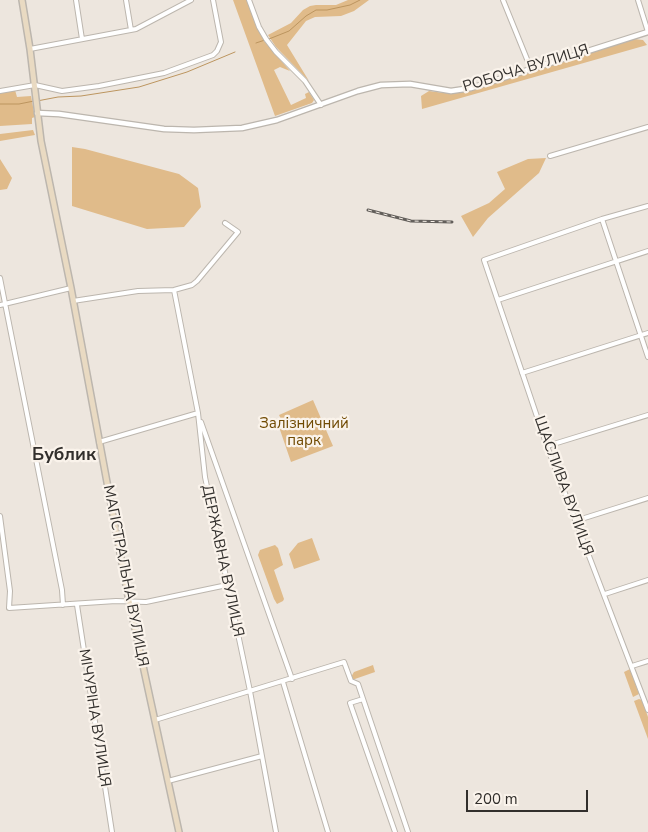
<!DOCTYPE html>
<meta charset="utf-8">
<style>
body{margin:0}
#map{position:relative;width:648px;height:832px;overflow:hidden;background:#ede6de;font-family:"Nunito Sans",sans-serif}
canvas{display:block}
.scale{position:absolute;left:466px;top:790px;width:122px;height:22px;box-sizing:border-box;border:2px solid #322f2c;border-top:0;padding-left:6px;font-size:15px;line-height:18px;white-space:nowrap;color:#322f2c;-webkit-text-stroke:4px #faf3eb;paint-order:stroke}
</style>
<div id="map">
<canvas width="648" height="832"></canvas>
<div class="scale">200 m</div>
</div>
<script>
const c = document.querySelector('canvas').getContext('2d');
c.lineJoin = 'round';
function fill(path, color) {
  c.fillStyle = color;
  c.fill(path, 'evenodd');
}
function poly(rows) {
  const path = new Path2D();
  for (const r of rows) {
    path.moveTo(r[0], r[1]);
    for (let i = 2; i < r.length; i += 2) path.lineTo(r[i], r[i + 1]);
  }
  return path;
}
function strokePath(path, color, width, dash) {
  c.strokeStyle = color;
  c.lineWidth = width;
  c.lineCap = dash ? 'butt' : 'round';
  c.setLineDash(dash || []);
  c.stroke(path);
}
function drawText(font, color, halo, rows, align = 'center') {
  c.font = font + ' "Nunito Sans",sans-serif';
  c.lineWidth = 4.5;
  c.setLineDash([]);
  c.textBaseline = 'middle';
  c.strokeStyle = halo;
  c.fillStyle = color;
  for (const [text, x, y, turn = 0] of rows) {
    c.save();
    c.translate(x, y);
    c.rotate((+turn || 0) * Math.PI / 180);
    c.textAlign = isNaN(turn) ? turn : align;
    if (halo) c.strokeText(text, 0, 0);
    c.fillText(text, 0, 0);
    c.restore();
  }
}
const green = poly([
 [233,0,247,0,264,41,290,71,280,67,274,70,291,105,306,98,305,94,309,92,314,100,312,103,275,116],
 [348,0,369,0,354,11,341,16,315,17,306,21,287,45,309,81,276,47,268,35,291,23,303,10,310,6,316,5,336,5],
 [634,39,643,40,647,45,422,109,421,96,429,91,444,93,465,92,626,40],
 [15,90,17,97,31,96,35,117,32,118,32,124,0,126,0,93],
 [33,130,35,135,0,141,0,134],
 [72,147,85,149,179,174,198,188,201,207,184,227,147,229,72,206],
 [546,158,539,173,488,218,473,237,461,216,489,203,505,189,497,172,528,159],
 [0,159,12,178,7,189,0,190],
 [313,400,333,446,291,462,279,427,282,421,279,415],
 [312,538,320,560,294,569,289,554,298,543],
 [275,545,278,548,283,565,274,570,284,599,283,601,277,604,274,599,258,555,260,550],
 [373,665,375,672,352,680,351,677,354,672],
 [630,669,639,694,633,697,624,672],
 [639,699,642,700,648,717,648,739,634,701]
]);
const stream = poly([
 [269,39,289,31,306,16,316,10,327,10,350,5,360,0],
 [256,43,265,40],
 [37,101,58,97,81,96,139,87,187,72,235,52],
 [0,104,19,104,34,101]
]);
const minor = poly([
 [76,0,82,39],
 [126,0,131,30],
 [249,0,259,27,266,39,276,52,305,81,321,105],
 [503,0,531,69],
 [638,0,648,32],
 [30,49,136,29,191,0],
 [0,91,35,85,62,91,99,86,164,73,213,55,217,51,221,42,213,0],
 [550,156,648,127],
 [648,206,602,219,484,260,548,449,648,710],
 [602,219,648,357],
 [0,278,62,590,63,605],
 [174,290,198,413,205,477,250,691,276,832],
 [498,300,648,251],
 [73,301,138,291,174,290,192,285,197,281,238,232,225,223],
 [0,305,71,288],
 [522,373,648,333],
 [201,422,292,679],
 [99,442,198,413,198,415],
 [547,446,648,415],
 [0,516,10,591,9,608,116,601,146,602,227,585],
 [575,521,648,498],
 [605,594,648,580],
 [77,605,112,832],
 [632,666,648,661],
 [283,682,328,832],
 [363,699,350,703,395,832],
 [155,720,344,662,351,681,358,684,408,832],
 [168,781,262,756]
]);
const tertiary = poly([
 [37,113,59,114,164,129,194,130,242,128,277,120,358,91,381,85,410,84,451,91,471,88,648,32]
]);
const secondary = poly([
 [22,0,30,49,41,141,71,288,129,601,179,832]
]);
const rail = poly([
 [368,210,411,221,452,222]
]);
const streetNames = [
 ["РОБОЧА ВУЛИЦЯ",526,69,-17],
 ["ЩАСЛИВА ВУЛИЦЯ",563,486,70],
 ["ДЕРЖАВНА ВУЛИЦЯ",222,561,78],
 ["МАГІСТРАЛЬНА ВУЛИЦЯ",125,576,79],
 ["МІЧУРІНА ВУЛИЦЯ",94,718,81]
];
const parkNames = [
 ["Залізничний",304,424],
 ["парк",304,441]
];
const quarterNames = [
 ["Бублик",64,456]
];
fill(green, '#e0bb8a');
strokePath(stream, '#bc955f', 1);
strokePath(minor, '#bcb6ae', 6);
strokePath(tertiary, '#bcb6ae', 7);
strokePath(secondary, '#bcb6ae', 8);
strokePath(minor, '#fff', 4);
strokePath(tertiary, '#fff', 4.5);
strokePath(secondary, '#e9dac2', 5);
strokePath(rail, '#635f5b', 3);
strokePath(rail, '#faf3eb', 1, [4]);
drawText('15px', '#322f2c', '#faf3eb', streetNames);
drawText('15px', '#704a02', '#faf3eb', parkNames);
drawText('bold 18px', '#322f2c', '#faf3eb', quarterNames);
</script>
